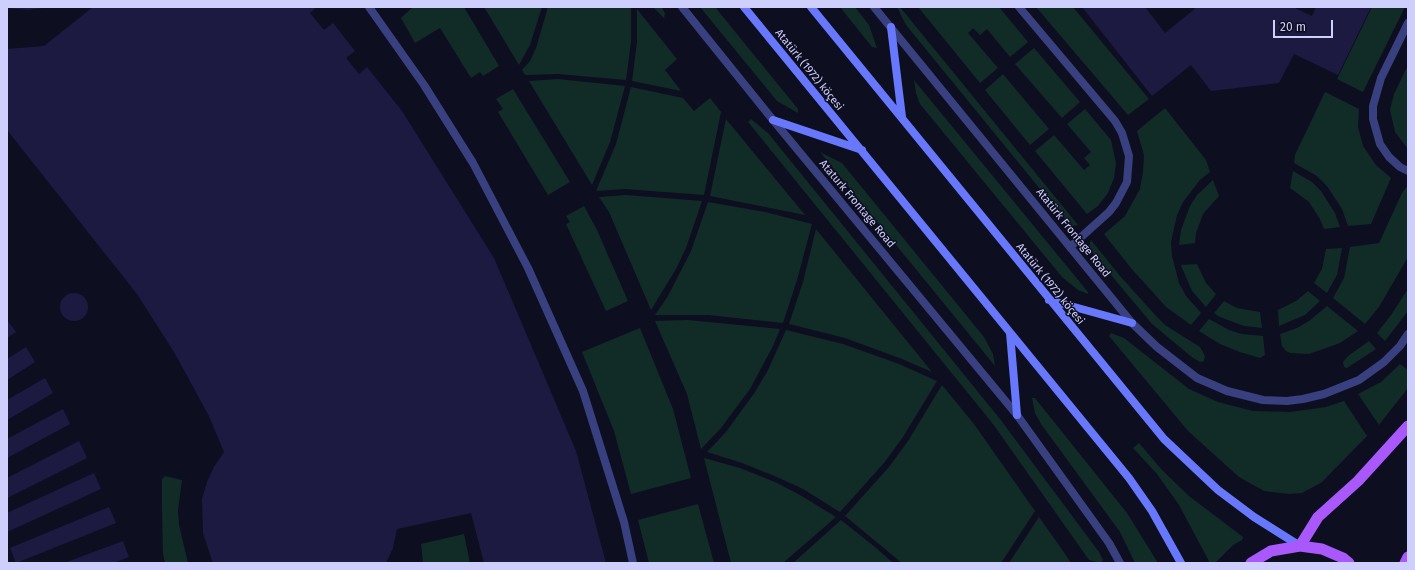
<!DOCTYPE html>
<meta charset="utf-8">
<style>
body{margin:0}
#map{position:relative;width:1415px;height:570px;overflow:hidden;background:#0e0e21;font-family:"Fira Sans",sans-serif}
canvas{display:block}
.frame{position:absolute;inset:0;border:8px solid #cfcffe;pointer-events:none}
.scale{position:absolute;left:1273px;top:20px;width:60px;height:18px;box-sizing:border-box;border:2px solid #cfcffe;border-top:0;padding-left:5px;font-size:12px;line-height:14px;white-space:nowrap;color:#cfcffe;-webkit-text-stroke:3px #0e0e21;paint-order:stroke}
</style>
<div id="map">
<canvas width="1415" height="570"></canvas>
<div class="frame"></div>
<div class="scale">20 m</div>
</div>
<script>
const c = document.querySelector('canvas').getContext('2d');
c.lineJoin = 'round';
function fill(path, color) {
  c.fillStyle = color;
  c.fill(path, 'evenodd');
}
function poly(rows) {
  const path = new Path2D();
  for (const r of rows) {
    if (r.length === 3) {
      path.moveTo(r[0] + r[2], r[1]);
      path.arc(r[0], r[1], r[2], 0, 2 * Math.PI);
      continue;
    }
    path.moveTo(r[0], r[1]);
    for (let i = 2; i < r.length; i += 2) path.lineTo(r[i], r[i + 1]);
  }
  return path;
}
function strokePath(path, color, width, dash) {
  c.strokeStyle = color;
  c.lineWidth = width;
  c.lineCap = dash ? 'butt' : 'round';
  c.setLineDash(dash || []);
  c.stroke(path);
}
function drawText(font, color, halo, rows, align = 'center') {
  c.font = font + ' "Fira Sans",sans-serif';
  c.lineWidth = 3;
  c.setLineDash([]);
  c.textBaseline = 'middle';
  c.strokeStyle = halo;
  c.fillStyle = color;
  for (const [text, x, y, turn = 0] of rows) {
    c.save();
    c.translate(x, y);
    c.rotate((+turn || 0) * Math.PI / 180);
    c.textAlign = isNaN(turn) ? turn : align;
    if (halo) c.strokeText(text, 0, 0);
    c.fillText(text, 0, 0);
    c.restore();
  }
}
const green = poly([
 [413,7,464,7,499,66,483,76,480,72,471,78,440,28,415,43,401,18],
 [484,7,542,7,530,45,519,65],
 [548,7,631,7,631,42,626,80,558,74,525,75,522,70,530,61,536,48],
 [653,7,662,7,665,14,664,18],
 [700,7,715,7,798,109,798,113,777,101],
 [840,7,855,7,869,25,877,48,872,47],
 [897,7,900,7,1078,225,1071,226,1067,222,906,25],
 [918,7,999,7,1028,42,1010,57,987,29,980,35,973,28,968,33,998,68,980,83],
 [1036,7,1073,7,1149,99,1128,115],
 [1372,7,1405,7,1363,92,1337,79],
 [637,9,677,59,665,70,681,91,632,81,637,42],
 [1034,48,1080,102,1062,118,1015,64],
 [1408,65,1408,149,1395,132,1390,110,1394,94],
 [1003,74,1049,129,1030,145,985,90],
 [558,79,625,86,610,142,592,185,529,81],
 [914,80,1088,292,1088,294,1078,290,1062,277,920,104,916,93],
 [631,87,683,98,694,111,710,98,721,112,704,195,625,189,596,191,616,144],
 [513,89,570,182,548,195,498,112,503,109,496,99],
 [1325,92,1359,109,1358,127,1363,146,1376,165,1391,178,1371,224,1348,226,1342,209,1327,186,1317,176,1294,163,1295,155],
 [1165,108,1206,160,1210,172,1200,180,1183,202,1177,215,1171,242,1172,256,1179,283,1186,296,1201,313,1191,325,1166,307,1130,267,1104,234,1125,216,1140,189,1143,172,1144,155,1137,131],
 [1085,109,1111,140,1116,163,1114,178,1108,193,1098,206,1087,214,1035,151,1054,135,1084,170,1090,165,1084,158,1091,152,1067,124],
 [726,119,805,215,710,196],
 [751,119,768,133,1000,419,1099,552,1103,560,1101,563,1089,560,993,424,748,122],
 [820,152,842,163,984,337,993,354,995,366],
 [1293,171,1312,182,1321,191,1335,213,1340,227,1324,229,1320,219,1309,202,1290,188],
 [1213,180,1219,196,1203,214,1196,233,1195,243,1179,245,1181,230,1190,206,1197,195],
 [1408,185,1408,257,1379,307,1365,324,1333,298,1344,278,1350,247,1379,243,1402,193],
 [626,195,702,201,686,248,676,269,651,310,609,212,599,197],
 [708,202,765,212,812,224,797,280,783,323,708,315,655,315,668,296,691,251],
 [584,206,597,230,628,301,606,311,566,224,570,222,566,216],
 [816,229,906,340,932,372,902,359,845,338,789,324,803,282],
 [1091,240,1120,276,1157,317,1165,325,1200,347,1205,356,1204,361,1200,362,1193,358,1152,324,1091,251,1089,246],
 [1342,248,1337,275,1327,293,1314,283,1322,269,1326,249],
 [1197,264,1206,283,1216,294,1206,307,1192,291,1182,268,1181,265],
 [1408,289,1408,311,1385,341,1377,333,1391,315],
 [1308,291,1320,301,1305,315,1279,326,1278,310,1296,301],
 [1224,301,1237,308,1260,312,1262,328,1244,326,1220,317,1214,313],
 [1327,306,1358,331,1340,343,1309,354,1290,353,1286,351,1282,346,1280,334,1297,328,1309,321],
 [1209,319,1229,330,1242,334,1263,336,1265,355,1260,358,1240,352,1220,344,1199,331],
 [688,320,780,329,773,346,750,389,721,428,701,449,687,394,655,321],
 [640,328,673,409,691,478,631,494,614,431,582,352],
 [786,330,843,344,899,364,937,381,903,437,884,463,840,512,803,489,777,477,742,463,707,452,726,432,755,392,768,370],
 [1111,333,1124,338,1189,389,1218,402,1253,411,1290,412,1326,407,1344,401,1367,436,1322,482,1315,486,1302,493,1289,494,1264,491,1239,477,1188,431,1109,336],
 [1369,341,1376,349,1347,368,1344,367,1343,362,1348,356],
 [1400,364,1408,370,1408,388,1379,425,1358,394,1381,382],
 [942,385,974,424,1035,511,1001,563,902,563,845,516,889,467,908,441],
 [1032,398,1035,398,1127,513,1158,563,1135,563,1120,532,1041,424,1035,413],
 [1139,443,1162,470,1189,496,1243,537,1242,540,1233,545,1215,563,1210,563,1179,505,1157,474,1133,448],
 [704,458,740,468,775,482,800,495,836,517,783,563,731,563],
 [165,476,182,480,178,510,179,525,188,563,165,563,163,554,162,509,162,479],
 [698,504,714,563,649,563,638,520],
 [1039,517,1061,548,1071,563,1009,563],
 [841,520,875,547,893,563,793,563],
 [464,534,470,563,423,563,421,544]
]);
const building = poly([
 [50,7,28,10,7,8,7,7],
 [93,7,317,7,310,13,324,30,333,23,355,51,346,58,359,74,367,67,402,111,494,258,576,451,606,563,484,563,471,513,397,529,393,548,386,563,213,563,203,533,202,499,207,482,214,467,224,452,209,416,174,352,137,294,7,130,7,49,44,46],
 [1082,7,1145,7,1165,33,1197,7,1293,7,1312,16,1316,7,1371,7,1338,75,1294,54,1279,83,1211,91,1191,65,1152,96],
 [74,307,14],
 [7,320,16,332,7,338],
 [26,347,35,362,7,380,7,359],
 [45,378,53,393,7,420,7,400],
 [63,409,70,424,7,458,7,439],
 [79,441,87,458,7,498,7,478],
 [94,473,101,489,7,532,7,513],
 [109,507,116,523,16,563,10,548],
 [123,541,129,557,114,563,64,563]
]);
const service = poly([
 [369,7,424,85,473,163,528,268,583,391,624,522,633,563],
 [1019,7,1115,121,1122,133,1129,156,1127,182,1116,203,1109,212,1070,247],
 [1408,23,1381,78,1373,106,1373,119,1380,144,1389,157,1400,167,1408,171]
]);
const minor = poly([
 [682,7,773,120,1017,415,1109,543,1120,563],
 [874,7,1132,323,1157,347,1197,378,1227,391,1263,400,1287,401,1303,399,1324,394,1359,380,1384,362,1400,346,1408,334]
]);
const secondary = poly([
 [744,7,1129,478,1152,511,1181,563],
 [811,7,1164,439,1218,490,1254,517,1300,546],
 [891,27,902,117],
 [773,120,862,150],
 [1049,300,1132,323],
 [1010,333,1017,415]
]);
const primary = poly([
 [1300,546,1318,517,1358,481,1408,426],
 [1251,563,1271,551,1300,546,1322,549,1343,558,1349,563],
 [1405,563,1408,557]
]);
const streetNames = [
 ["Atatürk (1972) köçesi",809,70,51],
 ["Ataturk Frontage Road",857,204,50],
 ["Atatürk Frontage Road",1073,233,51],
 ["Atatürk (1972) köçesi",1050,284,51]
];
fill(green, '#112b27');
fill(building, '#1d1a42');
strokePath(service, '#39407f', 8);
strokePath(minor, '#39407f', 8);
strokePath(secondary, '#6878fc', 8);
strokePath(primary, '#a958fc', 11);
drawText('11px', '#cfcffe', '#0e0e21', streetNames);
</script>
